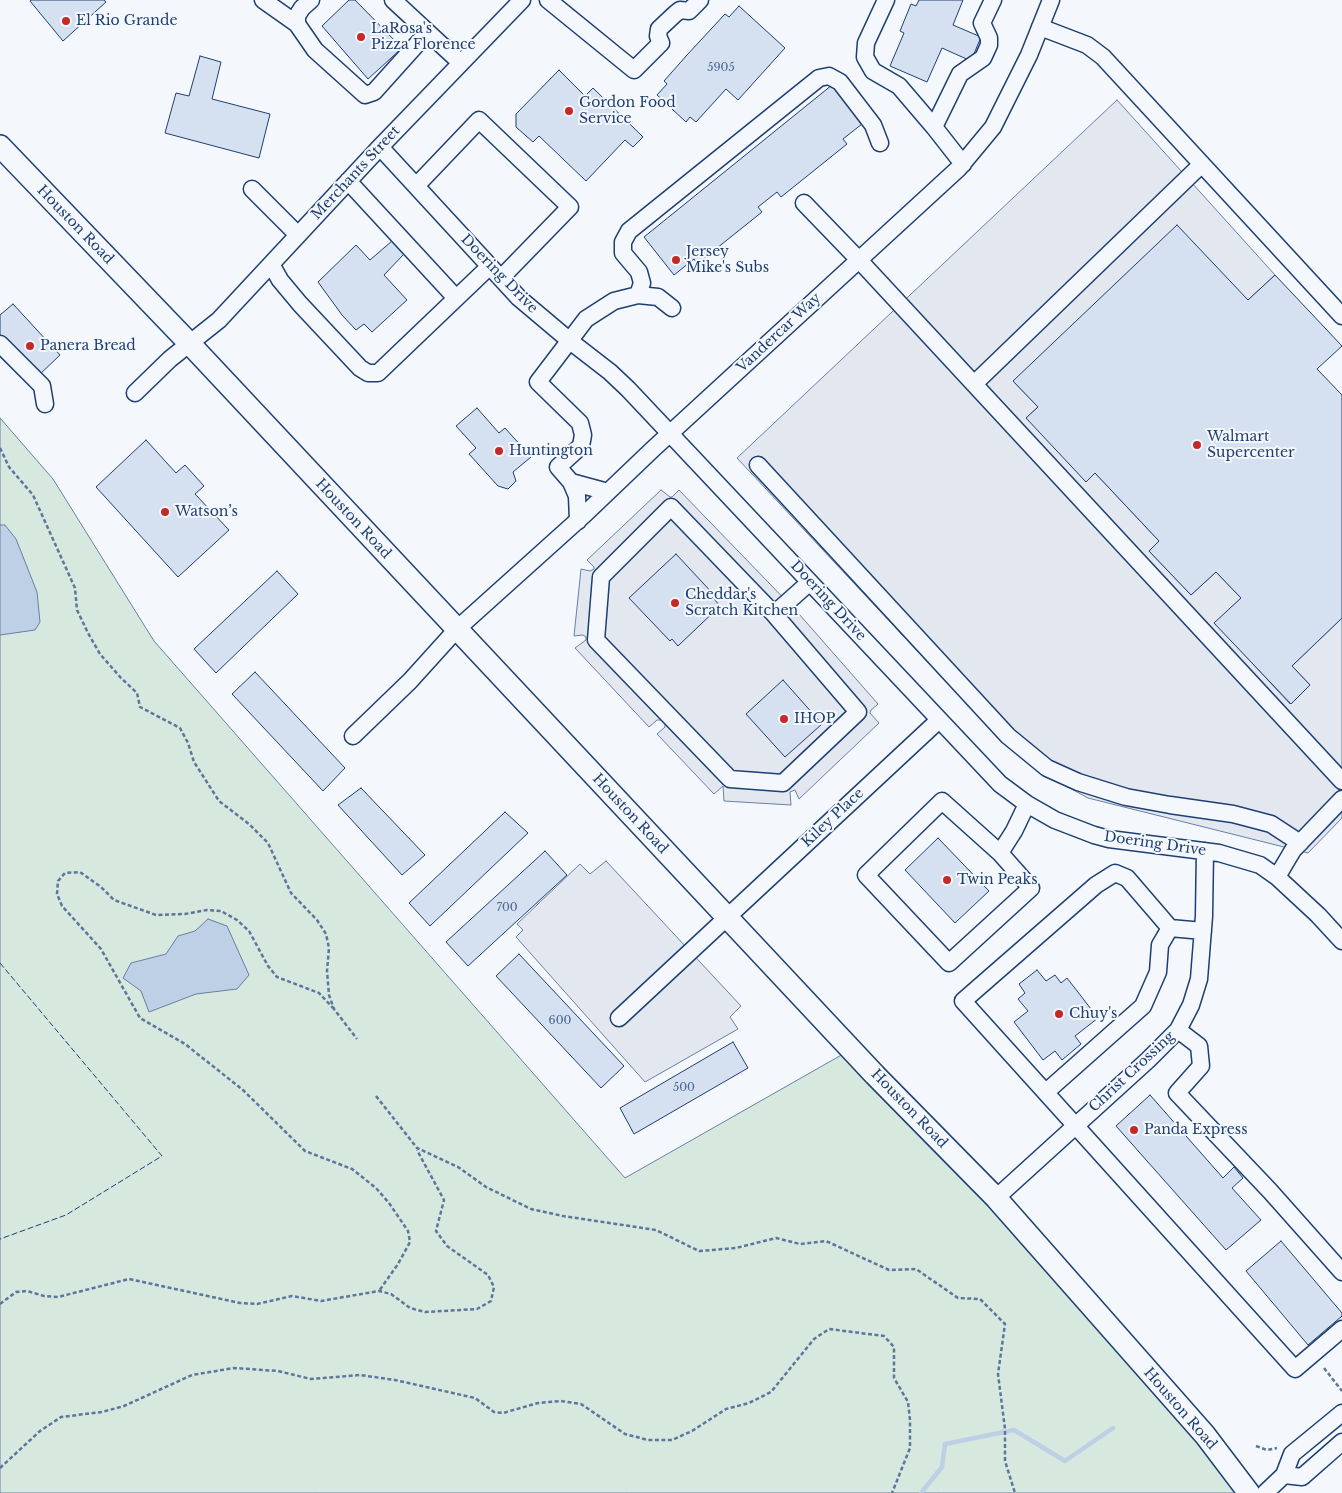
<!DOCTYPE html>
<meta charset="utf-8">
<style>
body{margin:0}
canvas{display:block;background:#f4f7fb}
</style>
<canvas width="1342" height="1493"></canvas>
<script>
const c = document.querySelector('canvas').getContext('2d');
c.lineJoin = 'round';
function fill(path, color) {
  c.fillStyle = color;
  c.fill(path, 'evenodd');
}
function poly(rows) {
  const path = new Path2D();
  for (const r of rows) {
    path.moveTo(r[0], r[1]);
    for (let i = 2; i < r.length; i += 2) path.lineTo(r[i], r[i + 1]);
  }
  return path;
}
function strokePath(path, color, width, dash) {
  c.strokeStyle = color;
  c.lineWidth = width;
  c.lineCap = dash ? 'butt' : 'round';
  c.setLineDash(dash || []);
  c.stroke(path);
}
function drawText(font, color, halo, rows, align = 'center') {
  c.font = font + ' "Libre Baskerville",serif';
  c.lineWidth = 4;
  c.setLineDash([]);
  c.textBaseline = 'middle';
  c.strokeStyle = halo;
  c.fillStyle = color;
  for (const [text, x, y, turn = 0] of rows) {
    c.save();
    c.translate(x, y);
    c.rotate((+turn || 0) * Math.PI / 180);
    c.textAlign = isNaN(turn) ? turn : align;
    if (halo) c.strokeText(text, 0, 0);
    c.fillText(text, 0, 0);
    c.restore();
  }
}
const green = poly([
 [0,418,53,479,154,641,625,1178,852,1049,1249,1493,0,1493,0,418]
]);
const parking = poly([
 [1117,100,1275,275,1248,300,1013,381,1038,407,1026,418,1095,473,1159,541,1149,551,1191,595,1216,572,1241,598,1215,623,1290,704,1310,685,1292,666,1342,618,1342,818,1308,853,1088,798,1037,770,991,730,737,458,1117,100],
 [661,490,670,497,672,497,679,490,799,614,878,704,871,710,870,713,879,723,799,799,795,790,790,792,791,805,724,801,723,786,714,794,657,734,665,727,665,722,662,720,657,720,649,727,575,648,586,640,586,637,583,635,574,636,581,569,590,571,594,569,594,567,587,560,661,490],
 [606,861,741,1006,730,1017,738,1029,645,1082,516,937,523,930,517,924,580,864,590,874,606,861]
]);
const water = poly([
 [0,525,5,525,16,539,37,592,40,622,35,630,0,635,0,525],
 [208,919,227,926,249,975,237,989,196,994,149,1012,141,991,123,978,131,963,166,954,178,936,195,931,208,919]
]);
const stream = poly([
 [921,1493,942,1467,945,1444,1014,1430,1065,1461,1113,1428]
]);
const building = poly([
 [31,0,104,0,106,2,63,41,30,1,31,0],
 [349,0,355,0,402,48,368,79,322,26,349,0],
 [919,0,963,0,953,25,981,37,971,61,942,48,927,82,890,66,904,33,900,31,911,4,916,6,919,0],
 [739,6,785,48,738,100,726,89,696,122,690,117,686,122,657,95,667,84,664,81,687,55,725,14,729,17,739,6],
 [200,56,221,62,212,99,270,114,259,158,165,133,176,93,189,96,200,56],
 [559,70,585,96,593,88,643,137,633,147,625,140,586,181,539,136,533,142,516,127,516,114,559,70],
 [832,85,862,124,843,139,847,144,781,197,777,192,758,207,762,212,697,264,694,259,674,275,644,237,832,85],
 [1177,225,1248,300,1275,275,1342,346,1317,369,1342,395,1342,618,1292,666,1310,685,1291,704,1214,623,1241,598,1216,572,1191,595,1149,551,1159,541,1095,473,1086,482,1026,418,1038,407,1013,381,1177,225],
 [392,241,404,254,384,275,407,300,372,332,364,324,356,330,342,315,318,282,356,245,370,260,392,241],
 [13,304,60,355,37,377,0,338,0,315,13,304],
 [477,408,499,433,505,428,531,457,513,472,516,481,508,489,498,486,469,454,476,448,456,426,477,408],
 [146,440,176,473,185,465,204,486,195,494,229,530,178,577,96,487,146,440],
 [676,554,716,597,714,599,720,606,678,646,672,639,670,641,629,598,676,554],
 [277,571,298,594,216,673,194,649,277,571],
 [255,672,345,768,323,791,232,694,255,672],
 [783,680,822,724,785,757,746,714,783,680],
 [361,788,425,855,402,875,338,805,361,788],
 [505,812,528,833,430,926,409,903,505,812],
 [938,838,989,891,955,923,905,870,938,838],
 [545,851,567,875,468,966,446,942,545,851],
 [519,954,624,1066,601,1088,496,976,519,954],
 [1037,970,1046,981,1055,975,1061,983,1067,978,1098,1018,1075,1036,1081,1044,1062,1060,1055,1051,1043,1060,1014,1022,1028,1011,1018,999,1025,993,1019,984,1037,970],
 [733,1042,748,1068,634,1134,620,1108,733,1042],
 [1150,1095,1223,1178,1234,1167,1243,1178,1232,1188,1261,1220,1226,1250,1116,1126,1150,1095],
 [1281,1241,1342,1313,1342,1316,1308,1345,1246,1271,1281,1241]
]);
const path = poly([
 [0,448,9,467,33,495,75,588,77,610,88,633,100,654,121,678,137,693,140,707,180,728,188,743,194,762,219,801,249,824,268,843,291,893,317,920,326,934,329,948,327,971,329,995,334,1009,357,1039],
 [334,1009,319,993,277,977,268,966,249,931,237,920,221,911,207,910,185,914,156,915,114,900,101,887,80,872,65,873,58,881,57,894,62,906,101,949,140,1018,185,1044,243,1090,305,1151,352,1169,376,1188,389,1203,408,1231,410,1242,398,1264,379,1291],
 [376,1096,417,1148,458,1167,486,1187,531,1209,563,1216,656,1230,699,1251,736,1248,776,1238,800,1244,826,1241,889,1270,916,1269,958,1298,980,1299,1005,1324,998,1374,1005,1429,1005,1461,1015,1493],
 [0,1304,16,1292,27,1291,44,1296,58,1297,129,1279,240,1303,257,1304,292,1296,321,1301,379,1291,391,1294,410,1308,425,1312,477,1309,491,1301,494,1287,488,1275,447,1246,436,1231,444,1200,417,1150],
 [1324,1368,1342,1391],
 [1256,1446,1267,1450,1277,1448],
 [0,1468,40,1431,61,1417,102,1412,124,1406,192,1375,234,1368,278,1371,311,1379,360,1375,395,1380,475,1398,494,1412,503,1413,538,1403,561,1401,581,1404,625,1434,648,1440,672,1440,692,1431,726,1409,749,1403,771,1392,814,1339,829,1329,884,1336,894,1347,894,1378,908,1402,910,1420,910,1448,892,1493]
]);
const minor = poly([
 [263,0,297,24],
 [311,0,302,8,297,16,297,24,315,50,365,95,374,92,427,33],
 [393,0,461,63],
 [548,0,634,70,661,43,658,36,659,29,675,14,680,10,689,11,700,0],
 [886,0,866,43,865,57,873,71,899,86,934,127,963,164],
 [1040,27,1087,45,1103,57,1342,316],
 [934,127,960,74,983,58,989,45,989,38,982,23,993,0],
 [380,147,519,298,570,341,610,372,628,389,1000,784,1027,804,1055,820,1094,835,1109,839,1219,853,1260,865,1277,877,1318,915,1342,941],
 [348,181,456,298],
 [416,186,479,120,570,207,501,278],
 [252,189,298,235],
 [804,203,859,260,1342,781],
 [271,264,280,280,300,304,360,368,368,373,378,373,490,266],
 [638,295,642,283,639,272,623,253,623,242,629,231,819,78,829,76,840,82,873,125,880,143],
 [0,344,42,386,45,404],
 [974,384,1202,164],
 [135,393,170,359,219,320,380,147,522,0],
 [758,465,1008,736,1047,768,1078,782,1126,797,1170,805,1233,814,1271,824,1300,843],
 [571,482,608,492],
 [671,507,774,614,858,712,783,783,730,779,596,640,601,577,671,507],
 [578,521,577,496,571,482,558,467,581,446,583,435,580,423,538,382,586,319,614,301,638,295,658,297,672,308],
 [774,614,810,582],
 [353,736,410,681,457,629,586,513,653,449,959,168,993,127,1029,55,1051,0],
 [942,801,1000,853,1031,888,949,963,866,875,942,801],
 [1000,853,1014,831,1027,804],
 [1277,877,1293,850,1342,799],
 [1170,928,1203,931],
 [619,1018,939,720],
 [1178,1030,1199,1046,1201,1066,1177,1093,1270,1191,1342,1272],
 [1046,1092,1143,1006,1158,972,1160,945,1170,928,1127,878,1115,873,1096,885,963,1001,1295,1369,1342,1329],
 [996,1198,1148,1060,1178,1030,1191,1005,1199,979,1204,916,1205,851],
 [1284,1475,1302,1477,1342,1442],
 [1265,1493,1284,1475,1292,1454,1342,1413]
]);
const major = poly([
 [0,146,190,344,875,1075,996,1198,1205,1435,1249,1493]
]);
const fence = poly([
 [0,963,162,1156,66,1215,0,1239]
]);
const markers = [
 [66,21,5,"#c62828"],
 [361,37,5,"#c62828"],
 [569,111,5,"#c62828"],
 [676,260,5,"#c62828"],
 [30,346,5,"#c62828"],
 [1197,445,5,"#c62828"],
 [499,451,5,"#c62828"],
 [165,512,5,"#c62828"],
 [675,603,5,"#c62828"],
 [784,719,5,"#c62828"],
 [947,880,5,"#c62828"],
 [1059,1014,5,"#c62828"],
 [1134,1130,5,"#c62828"]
];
const numberNames = [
 ["5905",721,68],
 ["700",507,908],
 ["600",560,1021],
 ["500",684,1088]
];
const poiNames = [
 ["El Rio Grande",76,21],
 ["LaRosa's",371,29],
 ["Pizza Florence",371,45],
 ["Gordon Food",579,103],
 ["Service",579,119],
 ["Jersey",686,252],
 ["Mike's Subs",686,268],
 ["Panera Bread",40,346],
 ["Walmart",1207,437],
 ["Supercenter",1207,453],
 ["Huntington",509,451],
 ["Watson’s",175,512],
 ["Cheddar's",685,595],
 ["Scratch Kitchen",685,611],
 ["IHOP",794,719],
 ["Twin Peaks",957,880],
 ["Chuy's",1069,1014],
 ["Panda Express",1144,1130]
];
const streetNames = [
 ["Merchants Street",356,173,-47],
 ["Houston Road",75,225,46],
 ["Doering Drive",499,274,46],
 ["Vandercar Way",779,333,-43],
 ["Houston Road",353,519,47],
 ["Doering Drive",828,601,47],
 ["Houston Road",630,814,47],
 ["Kiley Place",833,818,-43],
 ["Doering Drive",1155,844,8],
 ["Christ Crossing",1132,1072,-43],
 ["Houston Road",909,1109,46],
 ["Houston Road",1180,1409,49]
];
fill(green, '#d7e8df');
strokePath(green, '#687fa3', 1);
fill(parking, '#e3e8f0');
strokePath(parking, '#687fa3', 1);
fill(water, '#bed0e5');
strokePath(water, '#687fa3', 1);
strokePath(stream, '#bed0e5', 4.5);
fill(building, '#d5e0f0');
strokePath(building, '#1d3f73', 1);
strokePath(minor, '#1d3f73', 19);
strokePath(major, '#1d3f73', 24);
strokePath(path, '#5e769c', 2.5, [4, 2.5]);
strokePath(minor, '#f4f7fb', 16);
strokePath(major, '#f4f7fb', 21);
strokePath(fence, '#1d3f73', 1, [6, 2.5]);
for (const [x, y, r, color] of markers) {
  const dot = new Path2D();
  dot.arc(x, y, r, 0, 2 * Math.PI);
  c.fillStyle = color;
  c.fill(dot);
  strokePath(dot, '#f4f7fb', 2);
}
drawText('11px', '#4b6792', null, numberNames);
drawText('14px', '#1d3f73', '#f4f7fb', poiNames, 'left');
drawText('14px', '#1d3f73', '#f4f7fb', streetNames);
</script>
